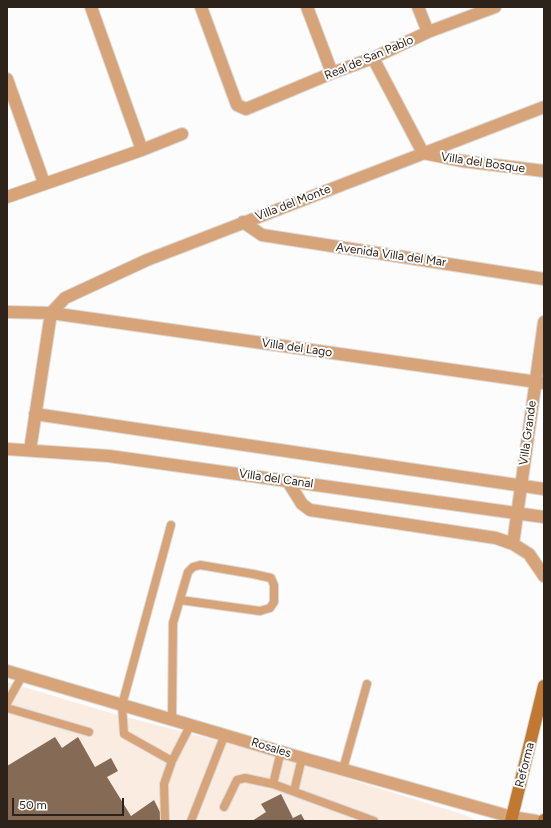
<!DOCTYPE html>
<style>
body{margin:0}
#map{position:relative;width:551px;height:828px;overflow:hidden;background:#fcfcfc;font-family:Figtree,sans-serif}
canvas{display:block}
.frame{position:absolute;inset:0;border:8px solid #2e231a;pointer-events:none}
.scale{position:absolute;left:12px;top:798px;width:112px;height:18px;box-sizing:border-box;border:2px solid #2e231a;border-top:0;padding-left:5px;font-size:12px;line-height:14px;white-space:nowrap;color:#2e231a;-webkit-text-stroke:3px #fff;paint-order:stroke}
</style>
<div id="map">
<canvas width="551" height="828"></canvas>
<div class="frame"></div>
<div class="scale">50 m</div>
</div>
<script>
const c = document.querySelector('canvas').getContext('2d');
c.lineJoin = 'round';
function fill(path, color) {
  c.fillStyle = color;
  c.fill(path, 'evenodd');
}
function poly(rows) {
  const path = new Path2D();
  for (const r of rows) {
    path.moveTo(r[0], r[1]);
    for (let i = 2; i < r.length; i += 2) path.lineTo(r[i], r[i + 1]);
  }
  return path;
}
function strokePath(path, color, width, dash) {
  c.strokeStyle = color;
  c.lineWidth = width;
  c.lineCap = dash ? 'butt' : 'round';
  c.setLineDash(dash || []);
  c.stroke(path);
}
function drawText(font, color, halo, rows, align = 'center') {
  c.font = font + ' Figtree,sans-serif';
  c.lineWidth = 4;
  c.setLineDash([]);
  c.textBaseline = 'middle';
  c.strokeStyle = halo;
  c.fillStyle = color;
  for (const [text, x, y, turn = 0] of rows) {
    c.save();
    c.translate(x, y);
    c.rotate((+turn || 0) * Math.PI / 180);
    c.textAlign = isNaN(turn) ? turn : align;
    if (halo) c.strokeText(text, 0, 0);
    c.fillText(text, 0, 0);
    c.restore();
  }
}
const built = poly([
 [7,682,114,714,265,753,465,815,477,821,7,821]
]);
const building = poly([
 [55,737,62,748,78,737,95,767,111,758,118,771,107,777,131,816,154,800,163,818,159,821,7,821,7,766],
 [281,794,293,818,301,814,305,821,252,821,266,812,261,804]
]);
const service = poly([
 [171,525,122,705,124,734,172,761],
 [7,703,22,676],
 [7,708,89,732],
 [172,719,173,623,188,572,193,567,200,565,253,574,271,578,274,585,274,602,270,608,260,611,180,600],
 [343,769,367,684],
 [273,784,281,751],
 [294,791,302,758],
 [224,807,237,780,245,778,273,784,374,821],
 [165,821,164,784,172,761,191,724],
 [191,821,225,734]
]);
const minor = poly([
 [91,7,142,150],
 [201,7,237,105,246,109,332,73,373,58,428,32,495,7],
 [307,7,332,73],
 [418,7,428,32],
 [373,58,423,153,462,161,544,171],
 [7,79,44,183],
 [7,197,142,150,182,134],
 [243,222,262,235,544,279],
 [7,312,51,313,544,383],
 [35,414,544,489],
 [7,449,109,456,544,517],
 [30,450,51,313,65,298,147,260,544,107],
 [287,480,302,504,310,510,496,538,513,544,529,554,544,576],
 [513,544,544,322],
 [7,671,302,758,512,817,536,821]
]);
const secondary = poly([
 [511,821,544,686],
 [544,821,544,820]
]);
const streetNames = [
 ["Real de San Pablo",369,58,-23],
 ["Villa del Bosque",483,163,8],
 ["Villa del Monte",293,203,-21],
 ["Avenida Villa del Mar",391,255,8],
 ["Villa del Lago",297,348,8],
 ["Villa Grande",528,433,-82],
 ["Villa del Canal",276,479,8],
 ["Rosales",271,748,17],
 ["Reforma",525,765,-76]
];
fill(built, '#faece0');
fill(building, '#856b55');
strokePath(service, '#dbd9d8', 10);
strokePath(minor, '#dbd9d8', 14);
strokePath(secondary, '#dbd9d8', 14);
strokePath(service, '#d7a47a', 8);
strokePath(minor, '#d7a47a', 12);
strokePath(secondary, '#c17830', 12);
drawText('12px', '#2e231a', '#fff', streetNames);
</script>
